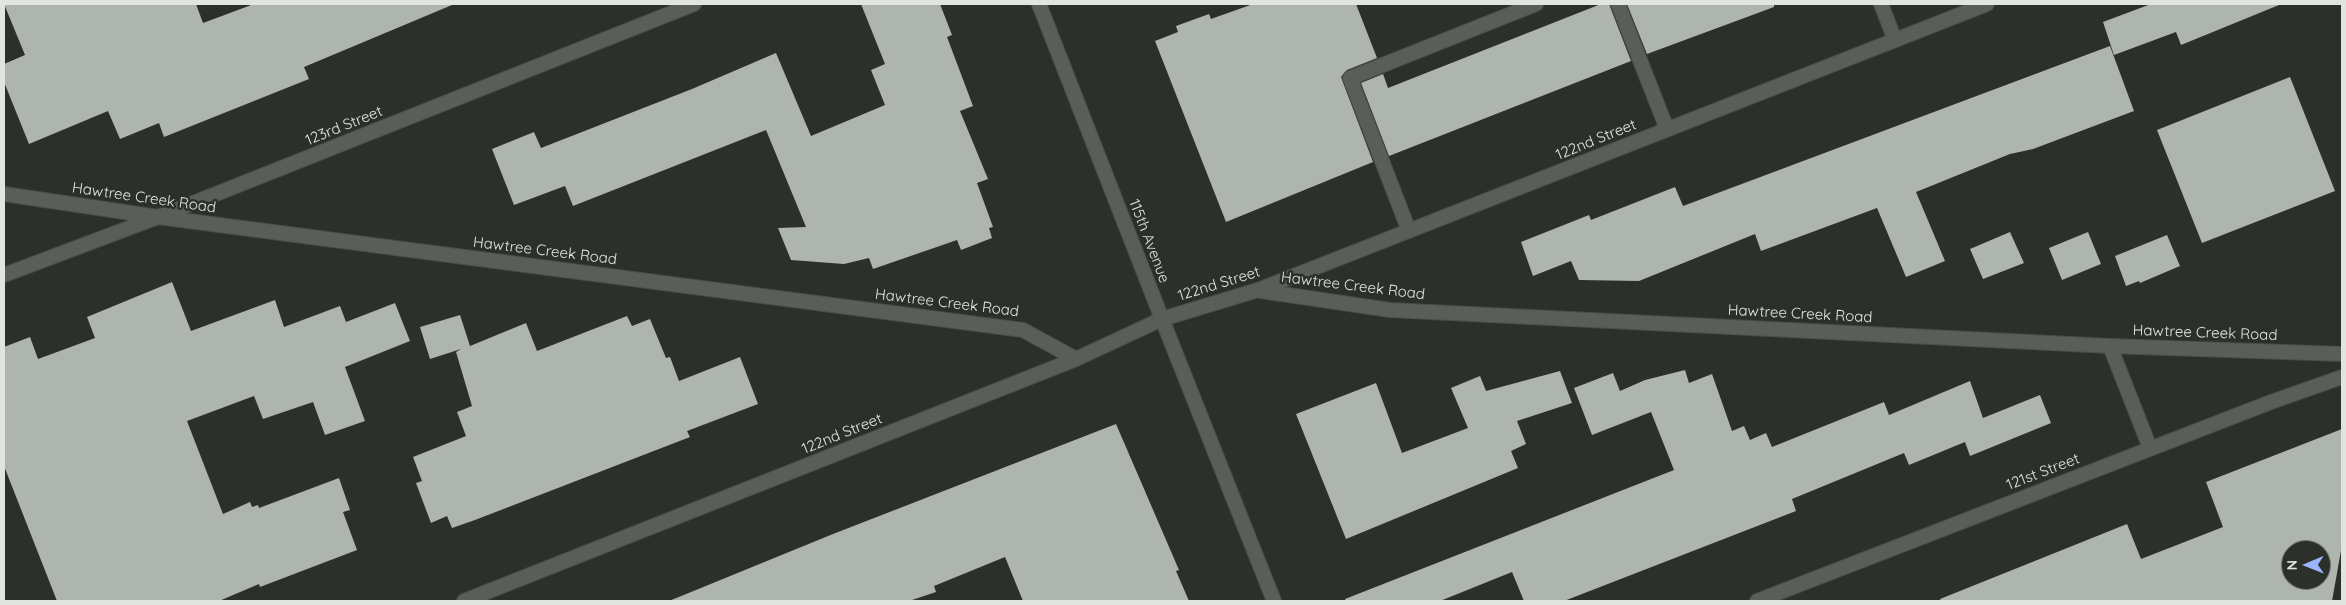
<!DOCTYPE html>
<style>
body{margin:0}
#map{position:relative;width:2346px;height:605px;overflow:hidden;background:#2b302b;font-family:Quicksand,sans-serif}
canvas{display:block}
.frame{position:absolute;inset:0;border:5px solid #e1e4e1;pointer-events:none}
.north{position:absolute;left:2281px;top:540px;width:50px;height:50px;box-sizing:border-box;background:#2b302b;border:1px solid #747874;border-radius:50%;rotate:269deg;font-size:14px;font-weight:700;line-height:20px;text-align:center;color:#e1e4e1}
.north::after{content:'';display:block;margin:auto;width:18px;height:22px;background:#9cb4fd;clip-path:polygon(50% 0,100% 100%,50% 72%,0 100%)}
</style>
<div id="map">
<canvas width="2346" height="605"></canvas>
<div class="frame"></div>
<div class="north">N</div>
</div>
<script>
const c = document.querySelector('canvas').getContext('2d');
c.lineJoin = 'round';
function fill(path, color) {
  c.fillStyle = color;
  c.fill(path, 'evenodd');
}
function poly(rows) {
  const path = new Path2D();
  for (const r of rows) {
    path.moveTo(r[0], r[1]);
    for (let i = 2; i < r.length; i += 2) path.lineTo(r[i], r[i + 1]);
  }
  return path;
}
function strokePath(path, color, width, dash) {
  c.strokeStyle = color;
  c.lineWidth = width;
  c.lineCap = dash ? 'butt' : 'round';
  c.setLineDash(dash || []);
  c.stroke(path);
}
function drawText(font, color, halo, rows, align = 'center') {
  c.font = font + ' Quicksand,sans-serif';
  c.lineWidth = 5;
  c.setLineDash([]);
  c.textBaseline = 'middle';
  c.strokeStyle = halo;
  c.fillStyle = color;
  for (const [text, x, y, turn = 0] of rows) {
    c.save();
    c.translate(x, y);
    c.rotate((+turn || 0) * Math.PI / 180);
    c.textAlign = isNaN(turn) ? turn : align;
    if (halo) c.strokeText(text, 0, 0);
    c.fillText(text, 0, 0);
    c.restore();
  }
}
const building = poly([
 [4,4,196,4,203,23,254,4,452,5,304,67,309,79,164,137,159,123,120,139,108,111,29,144,4,82,4,64,25,55],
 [861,4,940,4,952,35,947,37,973,106,960,111,988,179,977,183,993,227,989,228,992,238,961,250,957,240,873,269,869,258,844,264,791,260,778,228,806,227,766,130,573,206,565,186,514,205,492,149,534,132,541,148,692,89,776,53,811,136,885,105,871,70,885,64],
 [1253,4,1356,4,1377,58,1347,70,1341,77,1373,162,1226,222,1155,41,1178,32,1176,26,1209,14,1211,19],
 [1601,4,1609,4,1631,61,1389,156,1361,83,1383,74,1388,88],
 [1627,4,1774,4,1774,7,1647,54],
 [2151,4,2279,4,2279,5,2181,45,2176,32,2114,55,2103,22],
 [2110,46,2134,111,2033,149,2010,154,1916,192,1945,261,1906,277,1877,208,1761,251,1755,234,1639,281,1579,280,1571,261,1533,276,1521,242,1589,215,1591,220,1675,187,1683,206],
 [2290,77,2335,191,2202,243,2157,130],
 [2010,232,2024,263,1983,279,1970,249],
 [2088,232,2101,264,2062,280,2049,248],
 [2167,235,2180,266,2140,283,2139,281,2126,286,2115,256],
 [172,282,191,331,275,300,284,327,340,306,346,322,395,303,410,341,345,367,365,421,325,435,313,402,263,419,254,396,187,421,223,514,250,502,252,507,258,505,259,508,339,478,350,510,343,512,357,550,260,587,259,584,219,601,57,601,4,466,4,347,30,337,38,359,95,338,87,317],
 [460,315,470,346,526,323,537,351,627,316,632,326,650,319,666,358,670,357,679,381,740,357,758,404,687,431,690,437,475,520,452,528,447,516,431,523,416,483,422,481,413,457,466,436,457,412,472,406,456,352,461,349,430,359,420,327],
 [1685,370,1689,383,1712,374,1732,431,1744,426,1750,440,1766,433,1772,447,1884,402,1889,415,1970,381,1983,418,2040,395,2051,423,1970,456,1965,442,1909,465,1904,453,1792,499,1796,511,1564,601,1524,601,1512,572,1440,601,1346,601,1345,599,1674,470,1651,412,1592,435,1574,388,1613,373,1620,391,1645,380],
 [1560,371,1572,403,1517,421,1526,444,1511,451,1518,468,1346,539,1296,414,1376,383,1402,453,1468,428,1451,388,1480,376,1486,391],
 [1116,424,1179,570,1176,571,1189,601,1023,601,1005,557,934,586,936,592,909,601,669,601,833,534],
 [2342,429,2342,545,2332,601,1941,601,1940,599,2127,524,2141,559,2223,527,2206,482],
 [2291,550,2321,550,2321,580,2291,580]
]);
const service = poly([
 [1618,4,1667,129],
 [1881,4,1895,40],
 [1409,231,1350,78,1536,4]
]);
const minor = poly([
 [1039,4,1162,319,1274,601],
 [4,194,158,217,1023,330,1076,359],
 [4,275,158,217,694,4],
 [1261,291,1390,310,2110,346,2342,354],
 [2110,346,2150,448],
 [464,601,1076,359,1162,319,1258,290,1987,4],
 [1757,601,2271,402,2342,377]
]);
const streetNames = [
 ["123rd Street",344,126,-22],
 ["122nd Street",1596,140,-22],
 ["Hawtree Creek Road",144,198,8],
 ["115th Avenue",1149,241,69],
 ["Hawtree Creek Road",545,251,7],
 ["122nd Street",1219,284,-17],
 ["Hawtree Creek Road",1353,286,7],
 ["Hawtree Creek Road",947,303,7],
 ["Hawtree Creek Road",1800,314,3],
 ["Hawtree Creek Road",2205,333,2],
 ["122nd Street",842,434,-22],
 ["121st Street",2043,472,-21]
];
fill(building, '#aeb4ae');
strokePath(service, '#494d49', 16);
strokePath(minor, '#494d49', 16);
strokePath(service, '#595e59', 14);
strokePath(minor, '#595e59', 14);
drawText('15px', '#e1e4e1', '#2b302b', streetNames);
</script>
